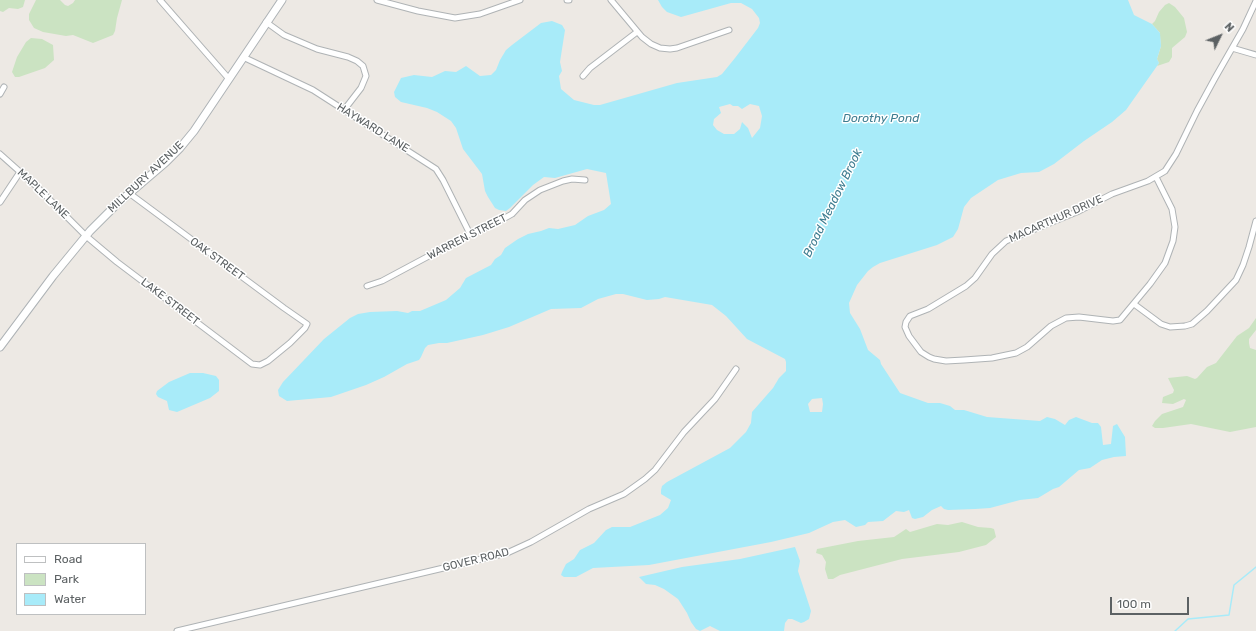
<!DOCTYPE html>
<style>
body{margin:0}
#map{position:relative;width:1256px;height:631px;overflow:hidden;background:#ede9e4;font-family:Rubik,sans-serif}
canvas{display:block}
.legend{position:absolute;left:16px;top:543px;width:130px;height:72px;box-sizing:border-box;background:#fff;border:1px solid #bec0c1;margin:0;padding:5px 7px;list-style:none;font-size:12px;color:#5c6163}
.legend li{display:flex;align-items:center;gap:8px;height:20px}
.legend b{width:20px;border:1px solid #bec0c1}
.north{position:absolute;left:1200px;top:16px;width:40px;height:40px;-webkit-text-stroke:3px #fff;paint-order:stroke;rotate:47deg;font-size:11px;font-weight:700;line-height:16px;text-align:center;color:#5c6163}
.north::after{content:'';display:block;margin:auto;width:14px;height:18px;background:#5c6163;clip-path:polygon(50% 0,100% 100%,50% 72%,0 100%)}
.scale{position:absolute;left:1110px;top:597px;width:79px;height:18px;box-sizing:border-box;border:2px solid #5c6163;border-top:0;padding-left:5px;font-size:12px;line-height:14px;white-space:nowrap;color:#5c6163;-webkit-text-stroke:3px #fff;paint-order:stroke}
</style>
<div id="map">
<canvas width="1256" height="631"></canvas>
<ul class="legend">
<li><b style="height:5px;background:#fff"></b>Road</li>
<li><b style="height:11px;background:#cbe3c2"></b>Park</li>
<li><b style="height:11px;background:#a8ebf9"></b>Water</li>
</ul>
<div class="north">N</div>
<div class="scale">100 m</div>
</div>
<script>
const c = document.querySelector('canvas').getContext('2d');
c.lineJoin = 'round';
function fill(path, color) {
  c.fillStyle = color;
  c.fill(path, 'evenodd');
}
function poly(rows) {
  const path = new Path2D();
  for (const r of rows) {
    path.moveTo(r[0], r[1]);
    for (let i = 2; i < r.length; i += 2) path.lineTo(r[i], r[i + 1]);
  }
  return path;
}
function strokePath(path, color, width, dash) {
  c.strokeStyle = color;
  c.lineWidth = width;
  c.lineCap = dash ? 'butt' : 'round';
  c.setLineDash(dash || []);
  c.stroke(path);
}
function drawText(font, color, halo, rows, align = 'center') {
  c.font = font + ' Rubik,sans-serif';
  c.lineWidth = 3;
  c.setLineDash([]);
  c.textBaseline = 'middle';
  c.strokeStyle = halo;
  c.fillStyle = color;
  for (const [text, x, y, turn = 0] of rows) {
    c.save();
    c.translate(x, y);
    c.rotate((+turn || 0) * Math.PI / 180);
    c.textAlign = isNaN(turn) ? turn : align;
    if (halo) c.strokeText(text, 0, 0);
    c.fillText(text, 0, 0);
    c.restore();
  }
}
const green = poly([
 [0,0,25,0,23,7,18,9,9,8,3,12,0,11],
 [36,0,60,0,65,5,68,6,73,3,75,0,122,0,117,18,115,31,113,35,93,43,73,35,66,36,43,32,34,28,29,20,29,14],
 [1169,3,1175,7,1184,18,1187,32,1185,37,1172,48,1172,57,1169,62,1157,66,1159,63,1157,59,1161,46,1160,36,1160,33,1152,24,1155,21,1159,12,1165,5],
 [31,38,42,39,53,45,54,60,45,68,19,77,15,77,12,72,17,57,26,42],
 [1256,318,1256,330,1249,339,1249,343,1250,348,1256,350,1256,427,1230,432,1191,424,1163,428,1155,428,1152,426,1155,421,1162,414,1183,407,1186,400,1184,399,1173,404,1162,403,1163,397,1173,393,1174,390,1168,378,1187,376,1195,379,1197,378,1207,367,1216,363,1237,336,1249,328],
 [962,522,978,527,991,528,994,529,996,537,986,545,959,552,902,559,840,575,833,579,828,579,825,569,826,562,822,555,816,553,817,549,858,541,894,537,906,529,910,532,937,524,948,525]
]);
const water = poly([
 [658,0,1128,0,1134,15,1152,24,1160,33,1161,46,1157,59,1159,63,1157,66,1126,110,1112,122,1084,141,1054,164,1039,172,1021,173,998,180,971,198,964,207,958,229,953,237,937,245,880,263,873,267,868,271,857,285,849,303,850,313,860,329,868,350,880,360,881,364,900,393,928,403,940,403,950,406,955,410,964,410,987,417,1040,421,1047,417,1055,419,1065,425,1069,420,1076,417,1092,423,1098,423,1101,427,1103,445,1111,444,1113,426,1117,424,1125,437,1126,456,1114,457,1102,460,1090,468,1079,470,1059,487,1053,489,1038,498,1020,500,990,508,975,509,948,510,944,509,941,506,932,510,923,517,915,519,912,518,909,510,904,512,896,511,883,521,868,522,865,525,856,527,845,520,833,522,809,533,771,542,649,565,593,568,576,577,564,577,561,575,562,572,566,564,574,559,580,550,594,543,606,530,612,527,630,527,660,515,668,508,671,500,661,494,661,490,662,486,667,482,730,448,746,432,751,423,752,412,773,388,779,378,786,371,786,362,785,359,747,339,726,316,712,305,665,297,659,299,647,300,623,294,616,294,598,299,581,308,551,309,509,327,483,335,447,343,439,343,428,345,425,348,421,357,419,360,407,364,384,377,366,385,331,397,287,401,279,396,278,390,283,382,324,339,350,318,358,314,370,312,397,311,408,313,412,311,420,311,446,300,460,288,466,278,491,265,495,259,501,255,505,248,518,239,528,234,541,231,549,228,558,229,575,225,588,216,604,210,611,204,606,173,587,169,555,178,544,177,533,185,510,208,506,211,499,210,495,208,488,197,485,191,482,174,463,149,456,128,451,121,437,112,427,108,401,102,395,97,394,92,401,78,414,75,432,77,445,71,456,72,466,66,480,76,491,75,496,70,500,60,506,50,512,45,541,23,552,21,562,25,565,30,560,62,562,71,559,76,561,89,574,100,594,105,600,105,677,83,717,77,722,74,735,58,758,28,760,23,759,18,752,9,741,3,731,3,681,17,667,12,662,7],
 [730,104,733,106,738,106,742,109,750,104,759,106,762,116,760,128,752,138,748,128,742,122,740,129,734,134,724,134,717,130,713,125,714,119,721,113,719,107],
 [822,398,823,404,822,412,810,412,808,404,812,399],
 [190,373,203,373,216,376,219,380,219,391,210,398,177,412,169,410,167,401,158,397,156,394,157,391,169,382],
 [795,547,800,561,798,571,811,611,809,619,804,622,801,623,792,619,788,619,785,623,784,631,720,631,710,626,700,631,696,629,691,622,687,613,678,599,664,589,655,585,646,584,639,577,682,567,740,559]
]);
const stream = poly([
 [1175,631,1188,619,1229,615,1234,585,1256,567]
]);
const minor = poly([
 [160,0,229,79],
 [377,0,418,11,455,18,480,14,520,0],
 [567,0,569,0],
 [611,0,642,37,651,44,660,48,670,49,677,48,729,30],
 [266,22,284,35,317,49,348,57,357,61,363,66,366,76,361,88,344,110],
 [1232,48,1256,55],
 [243,57,313,90,436,169,443,180,470,234],
 [583,76,590,68,637,32],
 [0,94,4,87],
 [0,154,37,187,86,236,117,262,252,364,260,365,268,361,290,343,305,328,307,324,284,308,129,193],
 [1156,177,1172,209,1175,227,1173,241,1165,263,1150,284,1120,320,1113,321,1079,317,1066,318,1051,326,1027,347,1016,353,992,358,964,360,946,361,934,359,929,357,921,352,909,336,905,327,906,322,910,316,928,309,966,286,975,278,992,254,1006,241,1079,211,1112,194,1148,181,1165,171,1176,154,1197,111,1215,78,1243,29,1256,1],
 [0,202,20,172],
 [367,286,382,281,470,234,494,224,512,214,525,200,540,190,563,181,572,179,585,180],
 [1134,304,1161,324,1170,327,1185,326,1192,324,1207,311,1236,280,1243,265,1249,247,1256,221],
 [177,631,507,553,531,542,589,509,624,494,645,479,655,470,684,432,715,399,736,369]
]);
const secondary = poly([
 [0,347,53,276,90,231,118,203,166,162,180,148,194,131,282,0]
]);
const streetNames = [
 ["HAYWARD LANE",373,128,32],
 ["MILLBURY AVENUE",146,177,-43],
 ["MAPLE LANE",43,194,44],
 ["MACARTHUR DRIVE",1056,219,-24],
 ["WARREN STREET",467,237,-27],
 ["OAK STREET",217,259,36],
 ["LAKE STREET",170,302,37],
 ["GOVER ROAD",476,560,-14]
];
const waterNames = [
 ["Dorothy Pond",881,119],
 ["Broad Meadow Brook",833,203,-64]
];
fill(green, '#cbe3c2');
fill(water, '#a8ebf9');
strokePath(stream, '#a8ebf9', 1.5);
strokePath(minor, '#afb3b5', 7);
strokePath(secondary, '#aeb3b6', 9);
strokePath(minor, '#fff', 5);
strokePath(secondary, '#fff', 7);
drawText('11px', '#5c6163', '#fff', streetNames);
drawText('italic 12px', '#3d7c90', '#fff', waterNames);
</script>
